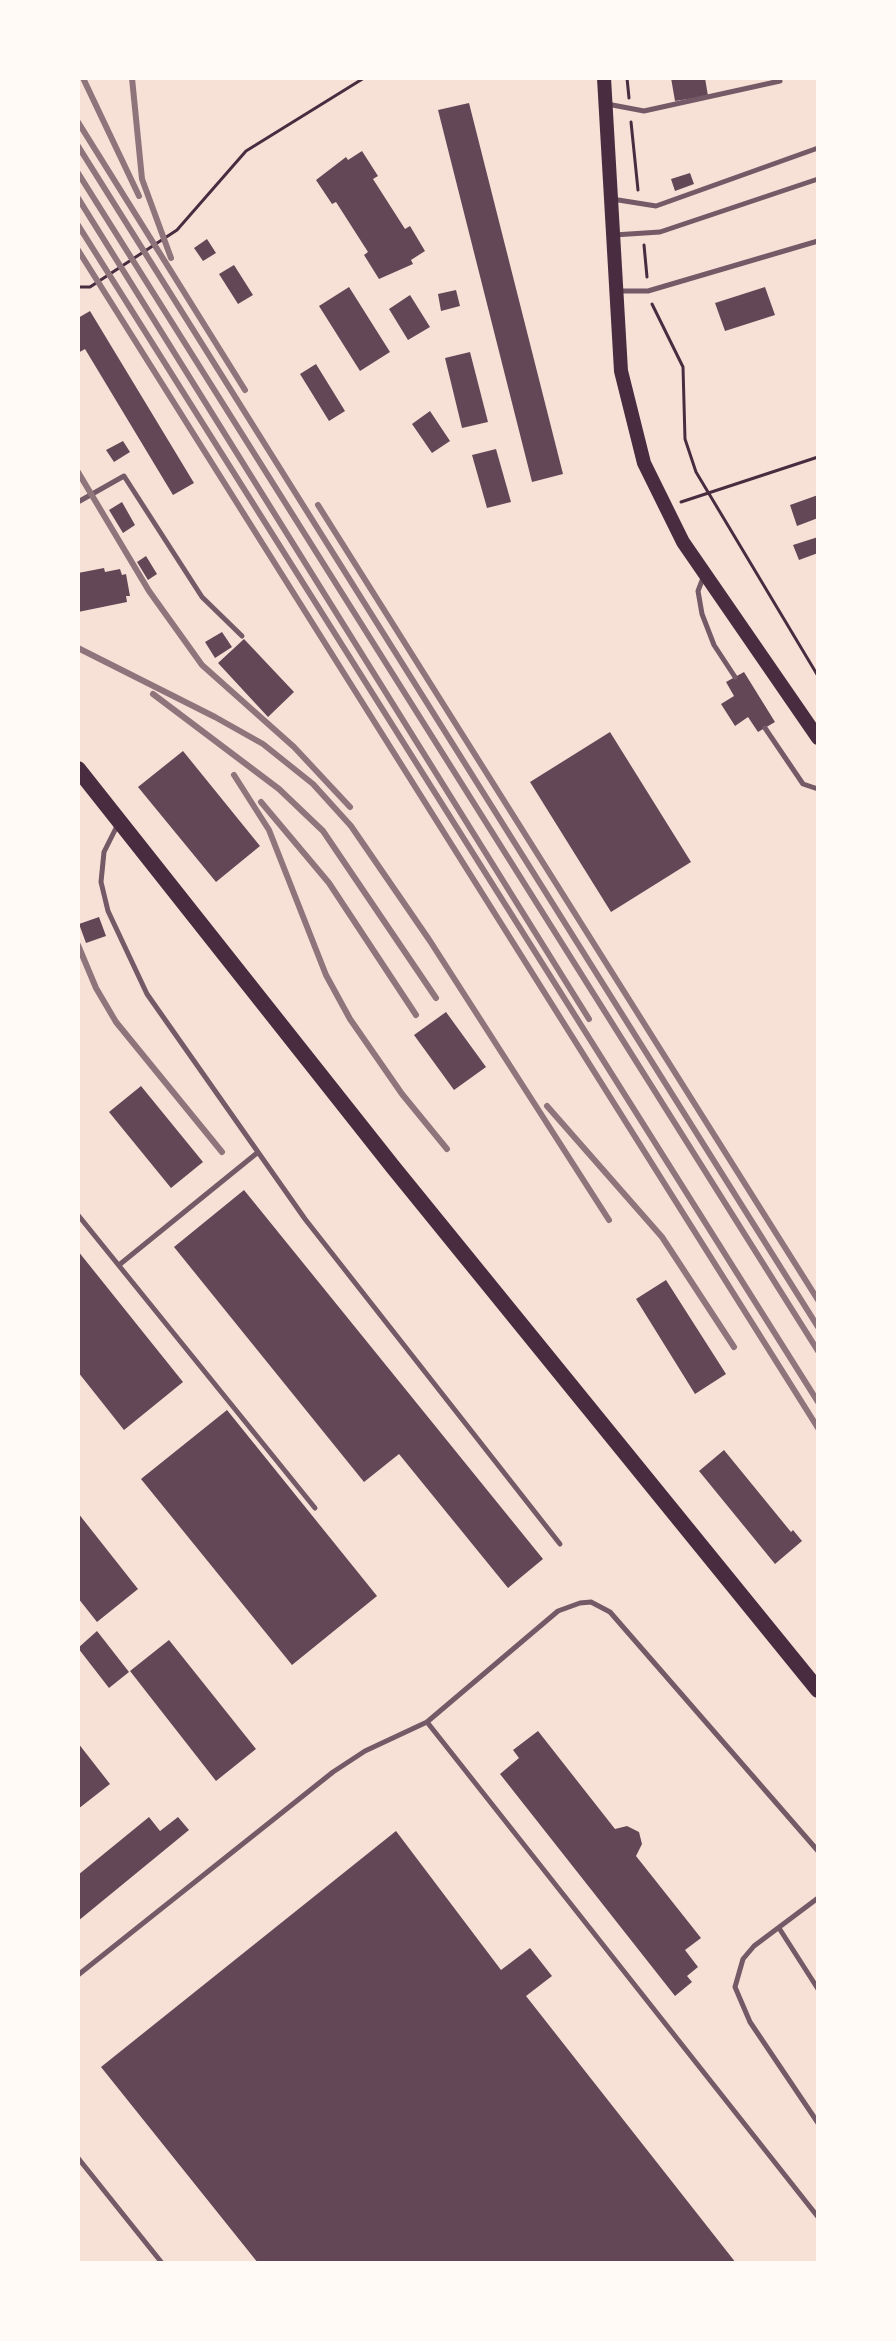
<!DOCTYPE html>
<style>
body{margin:0}
#map{position:relative;width:896px;height:2341px;overflow:hidden;background:#f7e1d7;font-family:"Exo 2",sans-serif}
canvas{display:block}
.frame{position:absolute;inset:0;border:80px solid #fffaf5;pointer-events:none}
</style>
<div id="map">
<canvas width="896" height="2341"></canvas>
<div class="frame"></div>
</div>
<script>
const c = document.querySelector('canvas').getContext('2d');
c.lineJoin = 'round';
function fill(path, color) {
  c.fillStyle = color;
  c.fill(path, 'evenodd');
}
function poly(rows) {
  const path = new Path2D();
  for (const r of rows) {
    path.moveTo(r[0], r[1]);
    for (let i = 2; i < r.length; i += 2) path.lineTo(r[i], r[i + 1]);
  }
  return path;
}
function strokePath(path, color, width, dash) {
  c.strokeStyle = color;
  c.lineWidth = width;
  c.lineCap = dash ? 'butt' : 'round';
  c.setLineDash(dash || []);
  c.stroke(path);
}
const building = poly([
 [671,78,705,78,708,96,675,101],
 [469,103,563,474,532,482,438,110],
 [362,151,378,176,373,179,405,229,410,226,425,251,411,260,413,264,379,279,364,255,368,252,336,202,332,204,316,180,346,157,348,160],
 [690,173,694,184,675,191,671,179],
 [207,239,216,253,203,261,194,248],
 [234,265,253,295,238,304,219,274],
 [349,287,390,352,360,371,319,306],
 [765,287,775,315,725,331,715,303],
 [456,290,460,306,441,311,438,294],
 [410,295,430,327,408,340,389,309],
 [90,311,194,483,173,495,85,349,78,353,78,318],
 [470,352,488,422,462,428,445,358],
 [316,364,345,411,329,421,300,374],
 [430,411,450,441,432,453,412,424],
 [123,441,130,452,114,462,106,450],
 [496,449,511,502,487,508,472,455],
 [818,495,818,518,797,526,790,505],
 [122,502,135,525,123,533,109,510],
 [818,537,818,553,799,560,793,545],
 [146,556,157,574,148,580,137,562],
 [104,568,105,572,120,569,122,575,126,574,130,596,126,596,127,602,78,612,78,573],
 [222,632,232,647,215,658,205,642],
 [244,639,294,692,268,717,218,663],
 [744,672,775,722,758,732,748,717,735,726,721,704,734,696,726,682],
 [610,732,691,862,611,912,530,782],
 [183,751,260,846,216,882,138,787],
 [99,917,106,936,86,943,79,924],
 [446,1012,486,1067,454,1090,414,1035],
 [141,1086,203,1162,171,1188,109,1112],
 [244,1190,543,1559,508,1588,399,1454,364,1482,174,1247],
 [78,1251,183,1382,124,1430,78,1372],
 [666,1280,726,1374,695,1394,636,1299],
 [227,1410,377,1596,292,1665,141,1479],
 [724,1450,791,1532,793,1530,802,1541,775,1564,699,1471],
 [78,1513,138,1589,97,1622,78,1598],
 [97,1631,129,1672,109,1688,78,1648],
 [169,1640,256,1749,216,1781,130,1671],
 [538,1731,615,1829,627,1826,639,1832,642,1844,636,1856,701,1938,685,1950,698,1967,687,1976,692,1982,675,1996,500,1774,519,1758,513,1750],
 [78,1743,110,1784,78,1809],
 [149,1817,160,1831,178,1817,189,1830,78,1921,78,1875],
 [396,1831,501,1970,530,1948,552,1976,526,1996,736,2263,258,2263,101,2067]
]);
const path = poly([
 [627,78,629,98],
 [631,122,638,190],
 [644,245,647,277],
 [78,287,90,287,177,230,246,151,364,78],
 [652,304,683,367,685,439,696,472,818,676],
 [681,502,818,457]
]);
const service = poly([
 [607,104,644,111,780,81],
 [612,199,656,206,818,148],
 [614,235,660,232,818,179],
 [617,291,648,291,818,241],
 [78,502,124,476,202,597,242,636],
 [703,578,698,591,702,614,714,645,735,677],
 [765,728,803,784,818,789],
 [117,826,104,852,101,882,108,911,147,994,305,1219,560,1544],
 [78,1215,315,1508],
 [119,1265,257,1153],
 [427,1722,818,2217],
 [818,1898,754,1946,743,1959,735,1987,750,2022,818,2123],
 [779,1928,818,1989],
 [78,1975,333,1772,365,1751,427,1722,558,1611,580,1603,591,1602,610,1612,818,1851],
 [78,2158,162,2263]
]);
const secondary = poly([
 [604,78,621,371,644,463,683,542,818,738]
]);
const primary = poly([
 [78,769,393,1167,818,1690]
]);
const rail = poly([
 [83,78,139,196],
 [132,78,142,179,171,258],
 [78,122,245,390],
 [78,146,818,1327],
 [78,173,818,1351],
 [78,198,589,1019],
 [78,225,818,1402],
 [78,250,818,1428],
 [78,472,149,591,202,665,294,747,350,807],
 [318,505,818,1300],
 [78,648,215,717,263,744,313,784,351,826,430,941,609,1220],
 [153,694,279,789,323,831,436,998],
 [234,775,269,830,326,975,350,1019,402,1094,447,1149],
 [261,802,329,883,416,1015],
 [78,945,96,988,116,1022,222,1152],
 [547,1106,662,1237,734,1347]
]);
fill(building, '#644757');
strokePath(path, '#4a2c40', 3);
strokePath(service, '#755966', 5);
strokePath(secondary, '#4a2c40', 14);
strokePath(primary, '#4a2c40', 16);
strokePath(rail, '#8f747c', 6);
</script>
